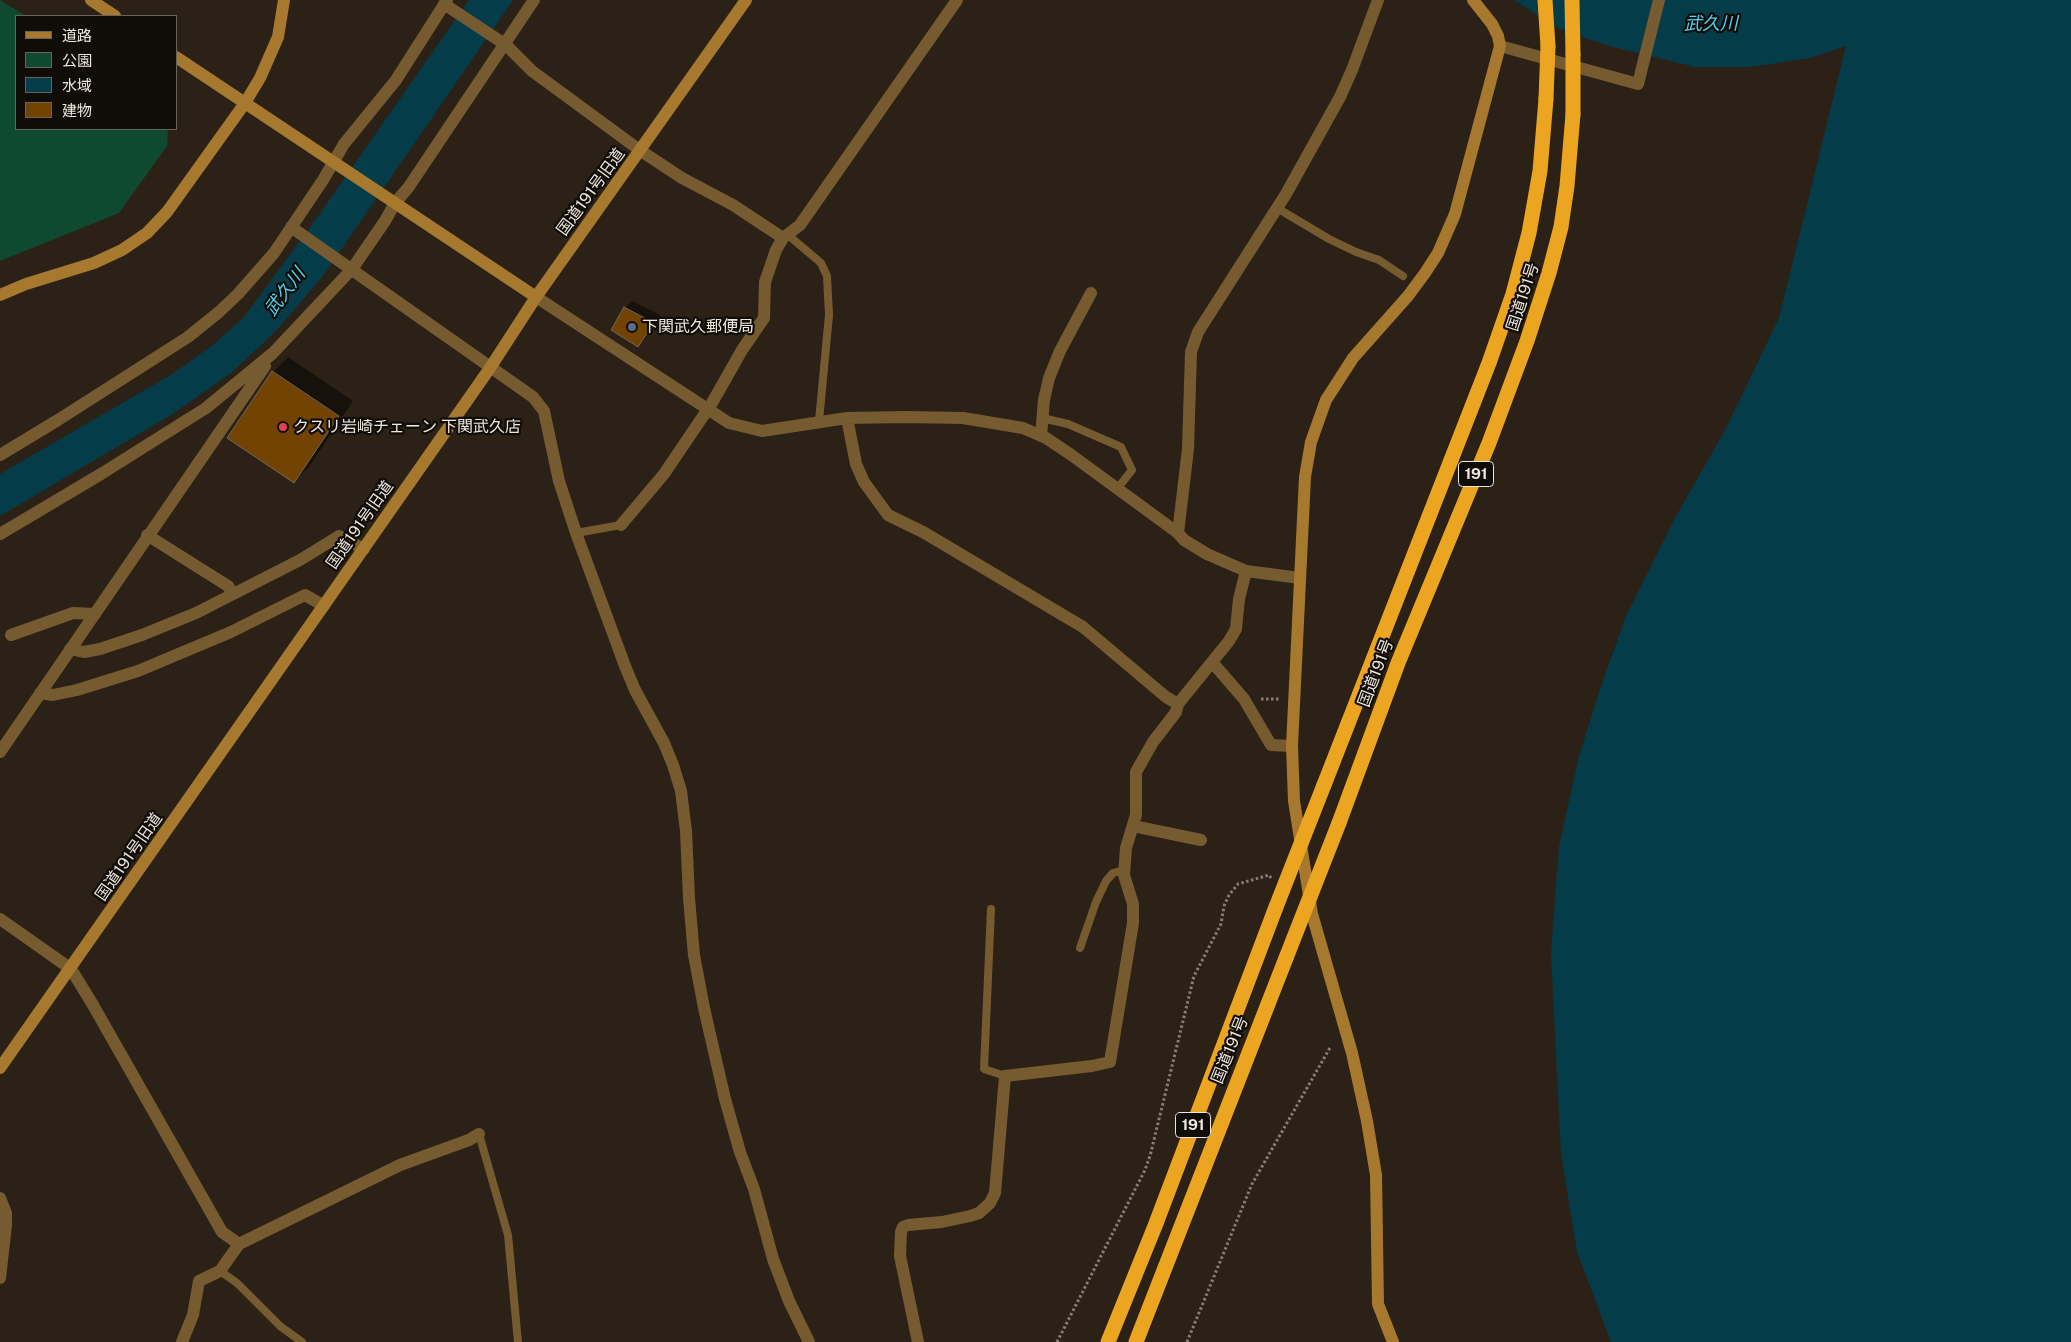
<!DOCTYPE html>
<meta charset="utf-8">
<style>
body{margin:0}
#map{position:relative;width:2071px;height:1342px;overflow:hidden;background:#2c2116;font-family:"Public Sans","Noto Sans JP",sans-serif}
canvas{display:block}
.legend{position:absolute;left:15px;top:15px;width:162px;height:115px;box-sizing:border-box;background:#100c07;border:1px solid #69635d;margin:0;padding:6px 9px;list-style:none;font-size:15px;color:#eee6df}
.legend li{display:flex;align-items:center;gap:10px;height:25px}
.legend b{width:25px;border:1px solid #69635d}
</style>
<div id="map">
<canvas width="2071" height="1342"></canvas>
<ul class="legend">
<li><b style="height:6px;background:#a6792f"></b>道路</li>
<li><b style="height:14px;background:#0f4a30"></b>公園</li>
<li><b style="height:14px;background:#053c49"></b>水域</li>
<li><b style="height:14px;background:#734304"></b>建物</li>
</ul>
</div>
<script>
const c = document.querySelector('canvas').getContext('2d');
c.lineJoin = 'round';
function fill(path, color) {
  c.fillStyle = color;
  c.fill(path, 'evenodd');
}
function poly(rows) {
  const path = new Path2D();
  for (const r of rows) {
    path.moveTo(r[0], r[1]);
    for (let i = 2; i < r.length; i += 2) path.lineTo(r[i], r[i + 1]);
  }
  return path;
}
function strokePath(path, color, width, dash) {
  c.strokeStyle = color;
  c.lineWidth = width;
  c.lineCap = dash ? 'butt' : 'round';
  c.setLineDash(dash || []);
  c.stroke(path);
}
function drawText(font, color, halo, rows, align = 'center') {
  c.font = font + ' "Public Sans","Noto Sans JP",sans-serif';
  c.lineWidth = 4.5;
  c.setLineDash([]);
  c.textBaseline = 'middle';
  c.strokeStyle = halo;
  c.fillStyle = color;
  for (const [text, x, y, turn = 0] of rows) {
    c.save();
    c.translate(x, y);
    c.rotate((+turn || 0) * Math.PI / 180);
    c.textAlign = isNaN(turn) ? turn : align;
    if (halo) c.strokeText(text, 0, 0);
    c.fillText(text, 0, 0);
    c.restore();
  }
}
const green = poly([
 [0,0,26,16,16,16,16,129,168,129,167,146,119,213,0,261]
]);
const water = poly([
 [469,0,513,0,323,276,276,331,231,373,171,415,0,516,0,474,174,373,214,344,244,317,309,229],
 [1514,0,2071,0,2071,1342,1611,1342,1577,1252,1561,1153,1551,954,1559,846,1579,756,1600,689,1626,616,1675,518,1726,428,1779,318,1846,46,1810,58,1751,67,1695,67,1605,45,1558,28]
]);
const shadow = poly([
 [632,301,660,315,645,339,638,346,625,308],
 [288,357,353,401,309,467,294,481,273,372]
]);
const building = poly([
 [624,307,654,323,638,347,611,330,624,307],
 [272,371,339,416,294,483,227,438,272,371]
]);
const path = poly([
 [1261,699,1279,699],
 [1057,1342,1145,1170,1150,1156,1194,976,1221,924,1224,906,1229,895,1238,884,1269,875,1271,878],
 [1187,1342,1252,1184,1331,1046]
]);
const lane = poly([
 [1277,208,1329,239,1356,252,1379,260,1403,276],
 [788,235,821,263,827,276,829,315,819,421],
 [1042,418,1068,424,1121,447,1132,470,1117,489],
 [576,533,621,525],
 [991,909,984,1069,1005,1076],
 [1080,948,1096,902,1106,881,1113,873,1124,870],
 [479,1134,508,1235,518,1342],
 [220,1271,237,1283,280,1326,302,1342]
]);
const street = poly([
 [444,4,506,45,532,71,641,151,682,178,733,205,783,238],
 [1500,46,1638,84,1659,0],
 [291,227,533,397,544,411,559,481,576,533,625,666,635,690,664,743,673,765,681,791,686,831,689,898,694,955,704,1008,725,1099,740,1152,754,1189,773,1259,789,1301,809,1342],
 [536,297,729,423,762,431,847,418,905,417,963,418,1023,428,1046,438,1070,454,1178,533,1184,540,1207,554,1246,571,1300,578],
 [847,418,856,464,864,482,888,515,923,532,1083,627,1166,697,1178,704],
 [1041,436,1044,400,1049,378,1060,351,1091,293],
 [0,455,58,420,188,337,219,312,238,294,274,253,323,180,344,144,396,80,447,0],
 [621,525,664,474,712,403,742,350,764,318,765,282,776,250,783,238,800,225,957,0],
 [1178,533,1188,449,1191,352,1198,332,1286,194,1340,97,1352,70,1378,0],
 [0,534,101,474,206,408,273,353,352,269,385,221,395,203,408,188,534,0],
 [147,535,228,586,233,594],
 [11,635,73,613,95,614],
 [70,649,84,652,100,649,142,635,196,613,300,560,339,536,364,549],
 [1212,662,1244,699,1271,745,1292,746],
 [40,693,53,695,77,690,138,671,231,632,305,595,324,606],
 [0,752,265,366],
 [1134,824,1138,827,1201,840],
 [0,919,71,969,93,1005,222,1232,239,1244],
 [0,1198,6,1213,6,1225,0,1278],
 [182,1342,193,1315,199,1281,220,1271,239,1244,400,1165,469,1140,479,1134],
 [918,1342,900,1256,901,1232,903,1227,908,1225,942,1222,970,1216,979,1213,990,1203,995,1193,1005,1076,1092,1066,1110,1062,1133,923,1133,904,1124,875,1126,848,1136,815,1136,772,1153,742,1176,712,1178,704,1229,641,1236,629,1239,599,1246,571]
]);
const secondary = poly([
 [91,0,115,16],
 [176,57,536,297],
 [0,295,26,284,94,263,122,250,147,233,167,212,245,103,260,78,278,37,284,0],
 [0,1068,490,368,536,297,746,0],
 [1393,1342,1378,1304,1376,1175,1367,1121,1352,1053,1312,914,1294,801,1292,746,1305,477,1311,442,1326,400,1353,358,1408,296,1425,273,1438,253,1455,214,1500,46,1498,36,1492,24,1473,0]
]);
const highway = poly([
 [1545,0,1548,46],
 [1572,0,1573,54],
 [1324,785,1489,363,1513,294,1529,233,1540,171,1546,99],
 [1339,823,1398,663,1489,443,1527,341,1549,273,1561,227,1567,186,1573,114],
 [1108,1342,1155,1226,1276,907],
 [1136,1342,1286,958]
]);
const highwayBridge = poly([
 [1546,99,1548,46],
 [1573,114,1573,54],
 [1276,907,1324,785],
 [1286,958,1339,823]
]);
const markers = [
 [632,327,5,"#5c6f8a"],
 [283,427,5,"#e0444e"]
];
const shields = [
 [1476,474,35],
 [1193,1125,35]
];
const shieldNames = [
 ["191",1476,474],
 ["191",1193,1125]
];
const streetNames = [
 ["国道191号旧道",591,192,-54],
 ["国道191号",1523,297,-72],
 ["国道191号旧道",360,525,-55],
 ["国道191号",1376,673,-69],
 ["国道191号旧道",129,857,-55],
 ["国道191号",1230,1050,-68]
];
const poiNames = [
 ["下関武久郵便局",642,327],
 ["クスリ岩崎チェーン 下関武久店",293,427]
];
const waterNames = [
 ["武久川",1711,24,-1],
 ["武久川",285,292,-53]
];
fill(green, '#0f4a30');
fill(water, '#053c49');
fill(shadow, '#0007');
fill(building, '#734304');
strokePath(building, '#726558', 1);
strokePath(path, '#887e75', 3, [2.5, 2.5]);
strokePath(lane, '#775b30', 8);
strokePath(street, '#775b30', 12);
strokePath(secondary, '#a6792f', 12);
strokePath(highway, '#eca520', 15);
strokePath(highwayBridge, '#eca520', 15);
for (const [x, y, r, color] of markers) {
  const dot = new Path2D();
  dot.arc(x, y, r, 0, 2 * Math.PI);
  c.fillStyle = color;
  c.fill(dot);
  strokePath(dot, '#100c07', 2);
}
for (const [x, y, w] of shields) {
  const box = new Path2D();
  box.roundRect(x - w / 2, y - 12.5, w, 25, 4);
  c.fillStyle = '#100c07';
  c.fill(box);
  strokePath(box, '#eee6df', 1);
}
drawText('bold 15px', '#eee6df', null, shieldNames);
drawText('16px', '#eee6df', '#100c07', streetNames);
drawText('16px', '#eee6df', '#100c07', poiNames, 'left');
drawText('italic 18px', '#4dd4f8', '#100c07', waterNames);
</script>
